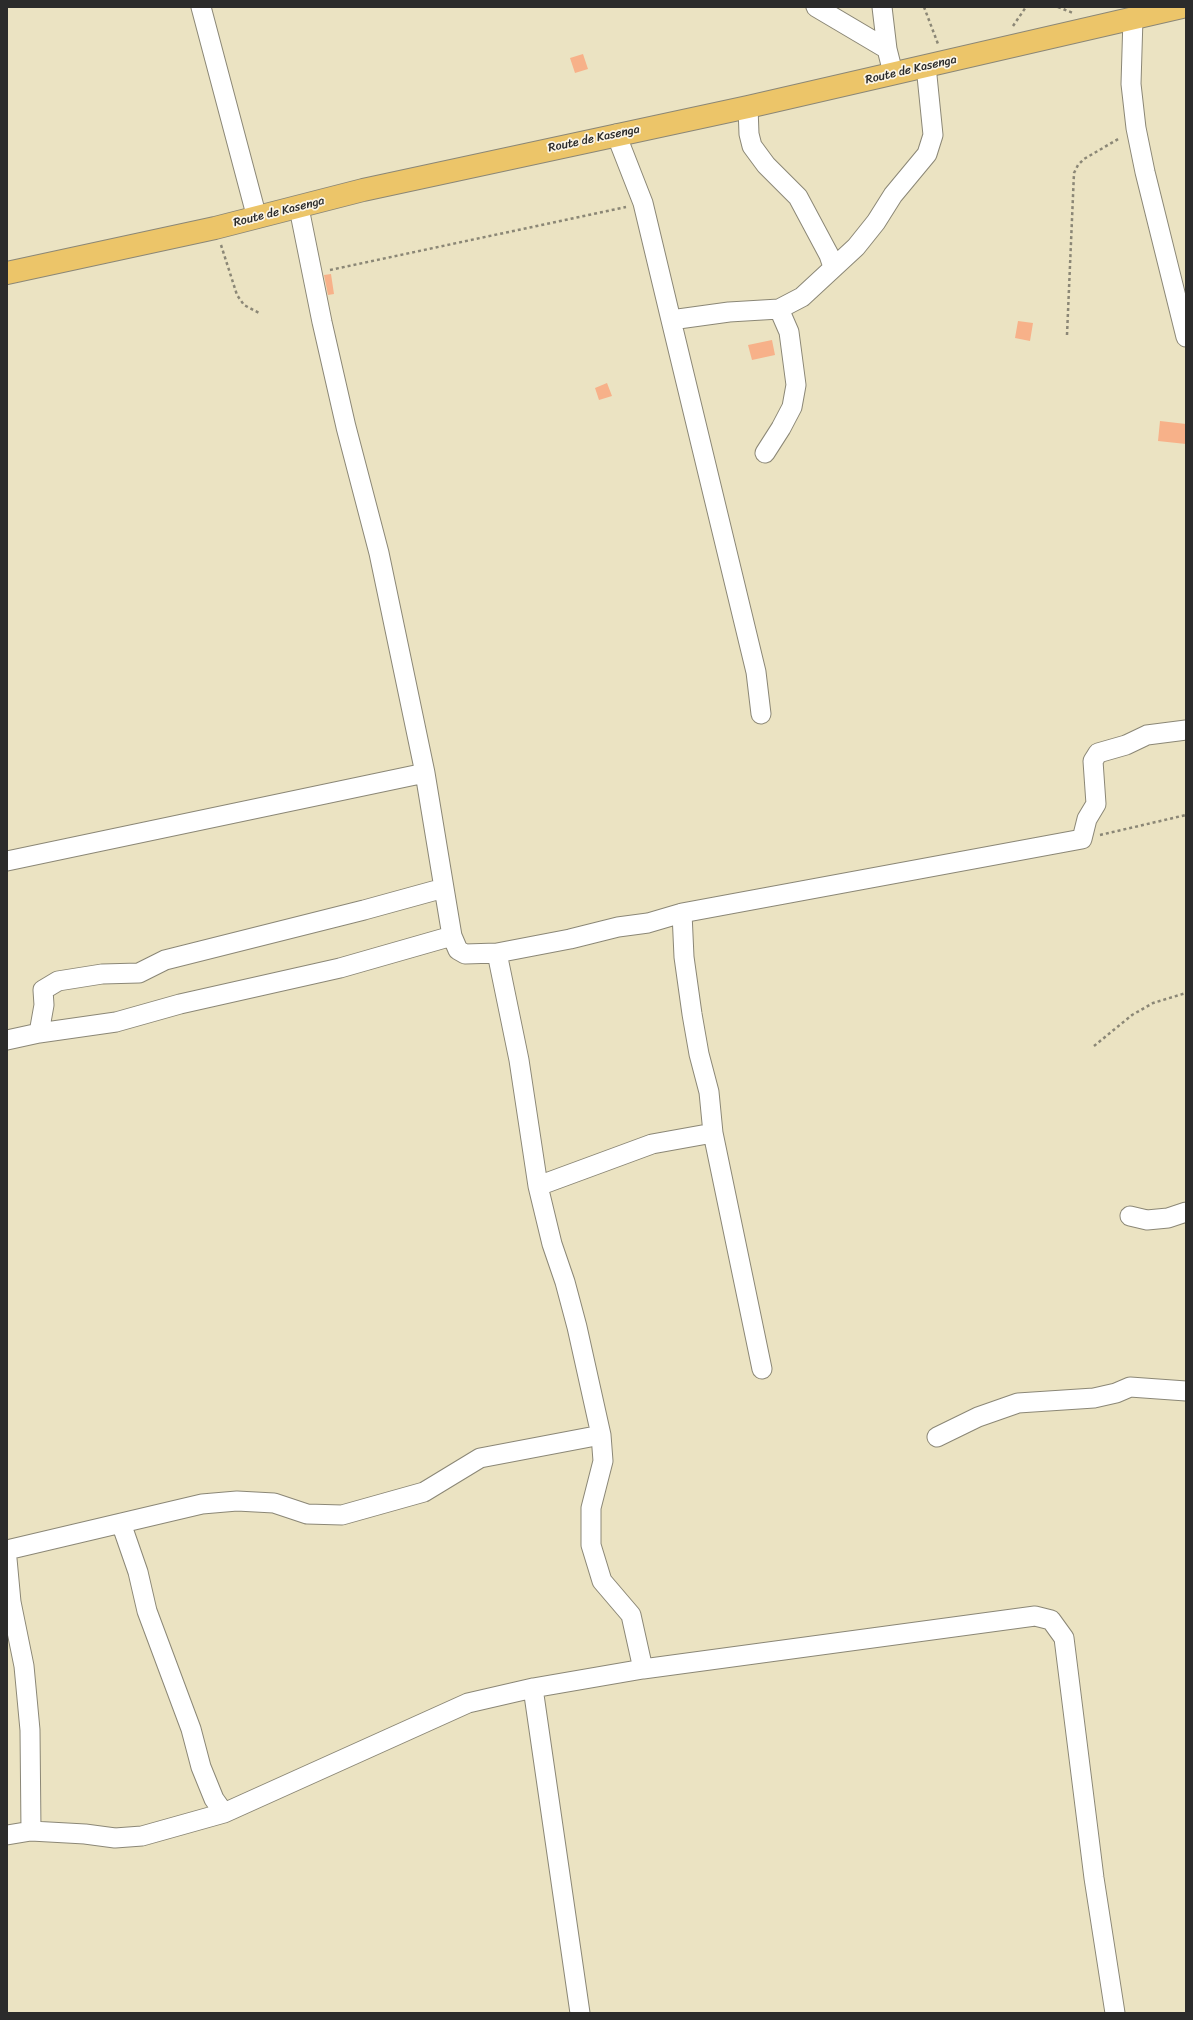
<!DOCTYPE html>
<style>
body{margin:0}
#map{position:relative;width:1193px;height:2020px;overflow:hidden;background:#ebe3c2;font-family:Sriracha,sans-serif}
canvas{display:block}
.frame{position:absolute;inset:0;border:8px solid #2b2b2b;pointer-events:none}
</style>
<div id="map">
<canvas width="1193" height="2020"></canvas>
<div class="frame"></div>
</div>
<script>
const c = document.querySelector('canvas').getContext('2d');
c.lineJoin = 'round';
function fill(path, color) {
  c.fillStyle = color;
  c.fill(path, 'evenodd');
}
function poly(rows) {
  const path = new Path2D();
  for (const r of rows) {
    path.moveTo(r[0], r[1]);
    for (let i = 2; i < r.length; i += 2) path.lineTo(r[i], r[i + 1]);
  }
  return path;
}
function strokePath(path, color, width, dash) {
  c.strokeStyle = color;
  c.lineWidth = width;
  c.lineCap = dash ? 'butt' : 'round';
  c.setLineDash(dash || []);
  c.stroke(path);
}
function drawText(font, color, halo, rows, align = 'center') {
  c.font = font + ' Sriracha,sans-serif';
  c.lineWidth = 3.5;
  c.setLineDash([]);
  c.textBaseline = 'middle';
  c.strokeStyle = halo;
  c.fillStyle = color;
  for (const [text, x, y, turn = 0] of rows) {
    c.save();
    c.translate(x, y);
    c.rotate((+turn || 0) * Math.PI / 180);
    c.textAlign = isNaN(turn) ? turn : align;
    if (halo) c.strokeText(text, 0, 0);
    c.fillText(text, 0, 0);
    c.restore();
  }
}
const building = poly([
 [583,54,588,69,575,73,570,58],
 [331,274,334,294,328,295,324,275],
 [1018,321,1033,323,1030,341,1015,338],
 [772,340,775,355,752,360,748,345],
 [607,383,612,396,599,400,595,388],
 [1160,421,1186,424,1186,444,1158,441]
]);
const path = poly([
 [924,7,938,44],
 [1058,7,1073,13],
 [1013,26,1026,7],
 [221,245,237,295,244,305,261,314],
 [330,270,626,207],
 [1067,335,1074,173,1078,165,1084,159,1120,138],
 [1100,835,1186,815],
 [1094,1046,1132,1015,1153,1003,1186,993]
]);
const minor = poly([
 [201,7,257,218],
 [816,7,887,49],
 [882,7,887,49,893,73],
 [1133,18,1131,84,1136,128,1145,172,1186,337],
 [748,107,749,134,752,146,766,165,798,197,829,255,833,267],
 [616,134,643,203,671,320,729,312,779,309,802,297,856,247,876,222,893,195,927,154,933,135,926,66],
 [671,320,756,672,761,714],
 [765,453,781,428,792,407,796,385,789,332,779,309],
 [7,861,425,773],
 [682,913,684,957,692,1014,699,1054,709,1092,713,1133,762,1369],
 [452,936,458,950,465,954,497,953,570,939,618,927,648,923,682,913,1082,839,1087,819,1096,804,1093,761,1098,753,1126,745,1147,735,1186,730],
 [497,953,519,1060,538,1186],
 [39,1033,44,1005,43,990,58,981,102,974,139,973,165,960,364,910,444,888,425,773,379,553,346,427,322,322,299,208],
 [7,1040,39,1033,116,1022,180,1004,340,968,452,936,444,888],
 [1130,1216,1147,1220,1168,1218,1186,1212],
 [937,1437,978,1417,1018,1403,1094,1398,1116,1393,1130,1387,1186,1391],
 [121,1523,138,1572,147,1611,191,1729,201,1767,214,1799,224,1813],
 [7,1550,202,1504,237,1501,274,1503,307,1514,342,1515,424,1492,480,1458,601,1435],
 [7,1559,11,1602,24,1666,30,1730,31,1831],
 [643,1669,631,1615,602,1581,591,1545,591,1508,603,1461,601,1435,577,1327,565,1282,552,1244,538,1186,652,1144,713,1133],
 [533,1688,580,2013],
 [7,1835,31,1831,85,1834,115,1838,142,1836,224,1813,468,1703,533,1688,643,1669,1035,1616,1051,1620,1064,1638,1094,1878,1115,2013]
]);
const trunk = poly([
 [7,273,215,228,363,190,748,107,1182,7]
]);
const streetNames = [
 ["Route de Kasenga",911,70,-13],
 ["Route de Kasenga",594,139,-12],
 ["Route de Kasenga",279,212,-14]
];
fill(building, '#f7b189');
strokePath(minor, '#8b8776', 21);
strokePath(trunk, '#8b8776', 24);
strokePath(path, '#8b8776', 2.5, [3, 3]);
strokePath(minor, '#fff', 19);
strokePath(trunk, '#ecc569', 22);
drawText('12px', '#2b2b2b', '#fcf5e5', streetNames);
</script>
